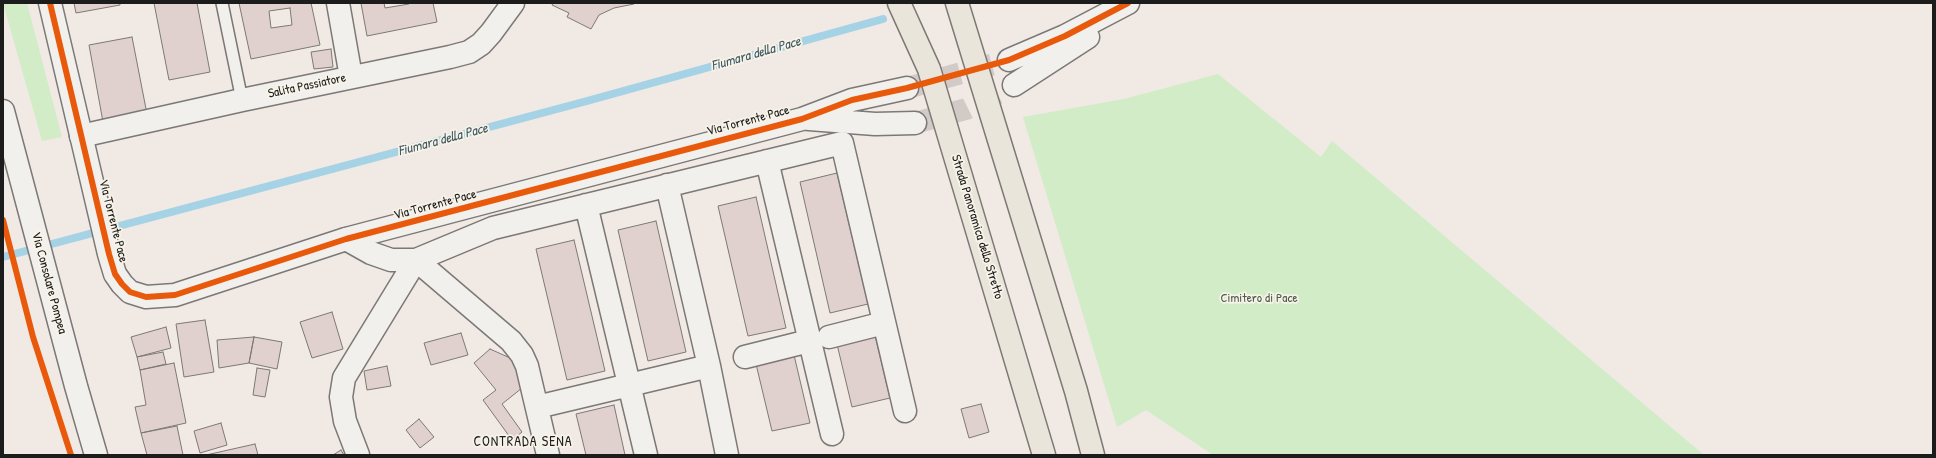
<!DOCTYPE html>
<style>
body{margin:0}
#map{position:relative;width:1936px;height:458px;overflow:hidden;background:#f1e9e4;font-family:"Patrick Hand",sans-serif}
canvas{display:block}
.frame{position:absolute;inset:0;border:4px solid #1c1c1c;pointer-events:none}
</style>
<div id="map">
<canvas width="1936" height="458"></canvas>
<div class="frame"></div>
</div>
<script>
const c = document.querySelector('canvas').getContext('2d');
c.lineJoin = 'round';
function fill(path, color) {
  c.fillStyle = color;
  c.fill(path, 'evenodd');
}
function poly(rows) {
  const path = new Path2D();
  for (const r of rows) {
    path.moveTo(r[0], r[1]);
    for (let i = 2; i < r.length; i += 2) path.lineTo(r[i], r[i + 1]);
  }
  return path;
}
function strokePath(path, color, width, dash) {
  c.strokeStyle = color;
  c.lineWidth = width;
  c.lineCap = dash ? 'butt' : 'round';
  c.setLineDash(dash || []);
  c.stroke(path);
}
function drawText(font, color, halo, rows, align = 'center') {
  c.font = font + ' "Patrick Hand",sans-serif';
  c.lineWidth = 3.5;
  c.setLineDash([]);
  c.textBaseline = 'middle';
  c.strokeStyle = halo;
  c.fillStyle = color;
  for (const [text, x, y, turn = 0] of rows) {
    c.save();
    c.translate(x, y);
    c.rotate((+turn || 0) * Math.PI / 180);
    c.textAlign = isNaN(turn) ? turn : align;
    if (halo) c.strokeText(text, 0, 0);
    c.fillText(text, 0, 0);
    c.restore();
  }
}
const green = poly([
 [3,3,27,3,62,137,42,141],
 [1218,74,1321,157,1332,141,1704,455,1213,455,1146,410,1117,427,1023,117,1124,99]
]);
const stream = poly([
 [3,257,587,101,883,19]
]);
const building = poly([
 [74,3,120,3,120,5,76,13,74,3],
 [154,3,197,3,210,72,169,80,154,3],
 [239,3,311,3,320,45,251,59,239,3],
 [290,8,292,25,271,28,269,11,290,8],
 [361,3,384,3,385,8,409,4,408,3,433,3,437,22,367,36,361,3],
 [553,3,634,3,634,4,614,8,599,15,591,29,567,17,569,13,552,5,553,3],
 [132,37,147,114,103,122,89,45,132,37],
 [331,49,333,67,314,69,311,52,331,49],
 [837,173,868,304,830,313,800,182,837,173],
 [756,197,786,328,748,336,718,206,756,197],
 [656,221,686,352,648,361,618,230,656,221],
 [574,240,605,371,567,380,536,249,574,240],
 [332,312,343,349,312,358,300,322,332,312],
 [205,320,214,372,184,377,176,324,205,320],
 [166,327,171,348,137,357,131,337,166,327],
 [874,331,890,398,852,407,836,340,874,331],
 [461,333,468,355,431,365,424,343,461,333],
 [254,337,282,342,277,369,249,363,254,337],
 [254,337,249,363,219,368,217,340,254,337],
 [490,349,519,362,522,388,502,404,522,432,512,440,483,400,496,390,474,363,490,349],
 [163,352,166,364,140,370,137,357,163,352],
 [794,355,810,423,772,431,756,364,794,355],
 [174,363,186,423,141,433,135,407,146,405,140,370,174,363],
 [387,366,391,386,367,390,364,371,387,366],
 [257,368,270,370,265,397,253,395,257,368],
 [981,404,989,432,969,438,961,409,981,404],
 [614,405,625,455,586,455,576,414,614,405],
 [419,419,434,437,420,448,406,430,419,419],
 [221,423,227,445,200,453,194,431,221,423],
 [177,426,183,455,147,455,141,433,177,426],
 [255,444,258,455,206,455,255,444],
 [341,450,344,455,333,455,341,450]
]);
const secondaryTunnel = poly([
 [907,88,1009,60],
 [915,123,966,109,1014,85]
]);
const lane = poly([
 [222,3,242,100]
]);
const street = poly([
 [338,3,351,77],
 [81,136,242,100,450,57,469,52,481,44,491,33,513,3],
 [767,161,832,434],
 [667,185,709,366,727,455],
 [586,205,646,455],
 [346,239,371,253,391,260,416,260,511,341,522,355,527,366,548,455],
 [829,337,884,323],
 [745,357,809,341],
 [537,407,709,366],
 [358,455,345,421,341,397,344,378,416,260,493,228,842,143,905,411]
]);
const secondary = poly([
 [50,3,109,254,115,274,122,284,130,292,146,297,175,295,346,239,802,119,852,100,907,88],
 [1009,60,1065,36,1128,3],
 [1014,85,1088,37],
 [3,111,76,386,96,455],
 [809,119,875,124,915,123]
]);
const primary = poly([
 [899,3,929,69,1044,455],
 [957,3,1076,391,1093,455]
]);
const cycleway = poly([
 [50,3,109,254,115,274,122,284,130,292,146,297,175,295,346,239,802,119,852,100,907,88,1009,60,1065,36,1128,3],
 [3,220,33,337,71,455]
]);
const streetNames = [
 ["Salita Passiatore",307,86,-12],
 ["Via Torrente Pace",748,121,-15],
 ["Via Torrente Pace",435,205,-15],
 ["Via Torrente Pace",113,221,76],
 ["Strada Panoramica dello Stretto",977,227,73],
 ["Via Consolare Pompea",49,283,75]
];
const parkNames = [
 ["Cimitero di Pace",1259,299]
];
const waterNames = [
 ["Fiumara della Pace",756,54,-16],
 ["Fiumara della Pace",443,140,-15]
];
const neighbourhoodNames = [
 ["CONTRADA SENA",523,442]
];
fill(green, '#d1ecc7');
strokePath(stream, '#a5d3e5', 8);
fill(building, '#e0d1cf');
strokePath(building, '#7c7876', 1);
strokePath(secondaryTunnel, '#d1cac6', 22, [22, 11]);
strokePath(lane, '#7c7876', 14);
strokePath(street, '#7c7876', 25);
strokePath(secondary, '#7c7876', 25);
strokePath(primary, '#7c7876', 25);
strokePath(lane, '#f2f0ec', 11);
strokePath(street, '#f2f0ec', 22);
strokePath(secondary, '#f2f0ec', 22);
strokePath(primary, '#eae5da', 22);
strokePath(cycleway, '#e8590c', 6);
drawText('13px', '#1c1c1c', '#f7f3e8', streetNames);
drawText('13px', '#4a5b48', '#f7f3e8', parkNames);
drawText('italic 14px', '#415963', '#f7f3e8', waterNames);
c.letterSpacing = '1px';
drawText('14px', '#1c1c1c', '#f7f3e8', neighbourhoodNames);
c.letterSpacing = '0px';
</script>
